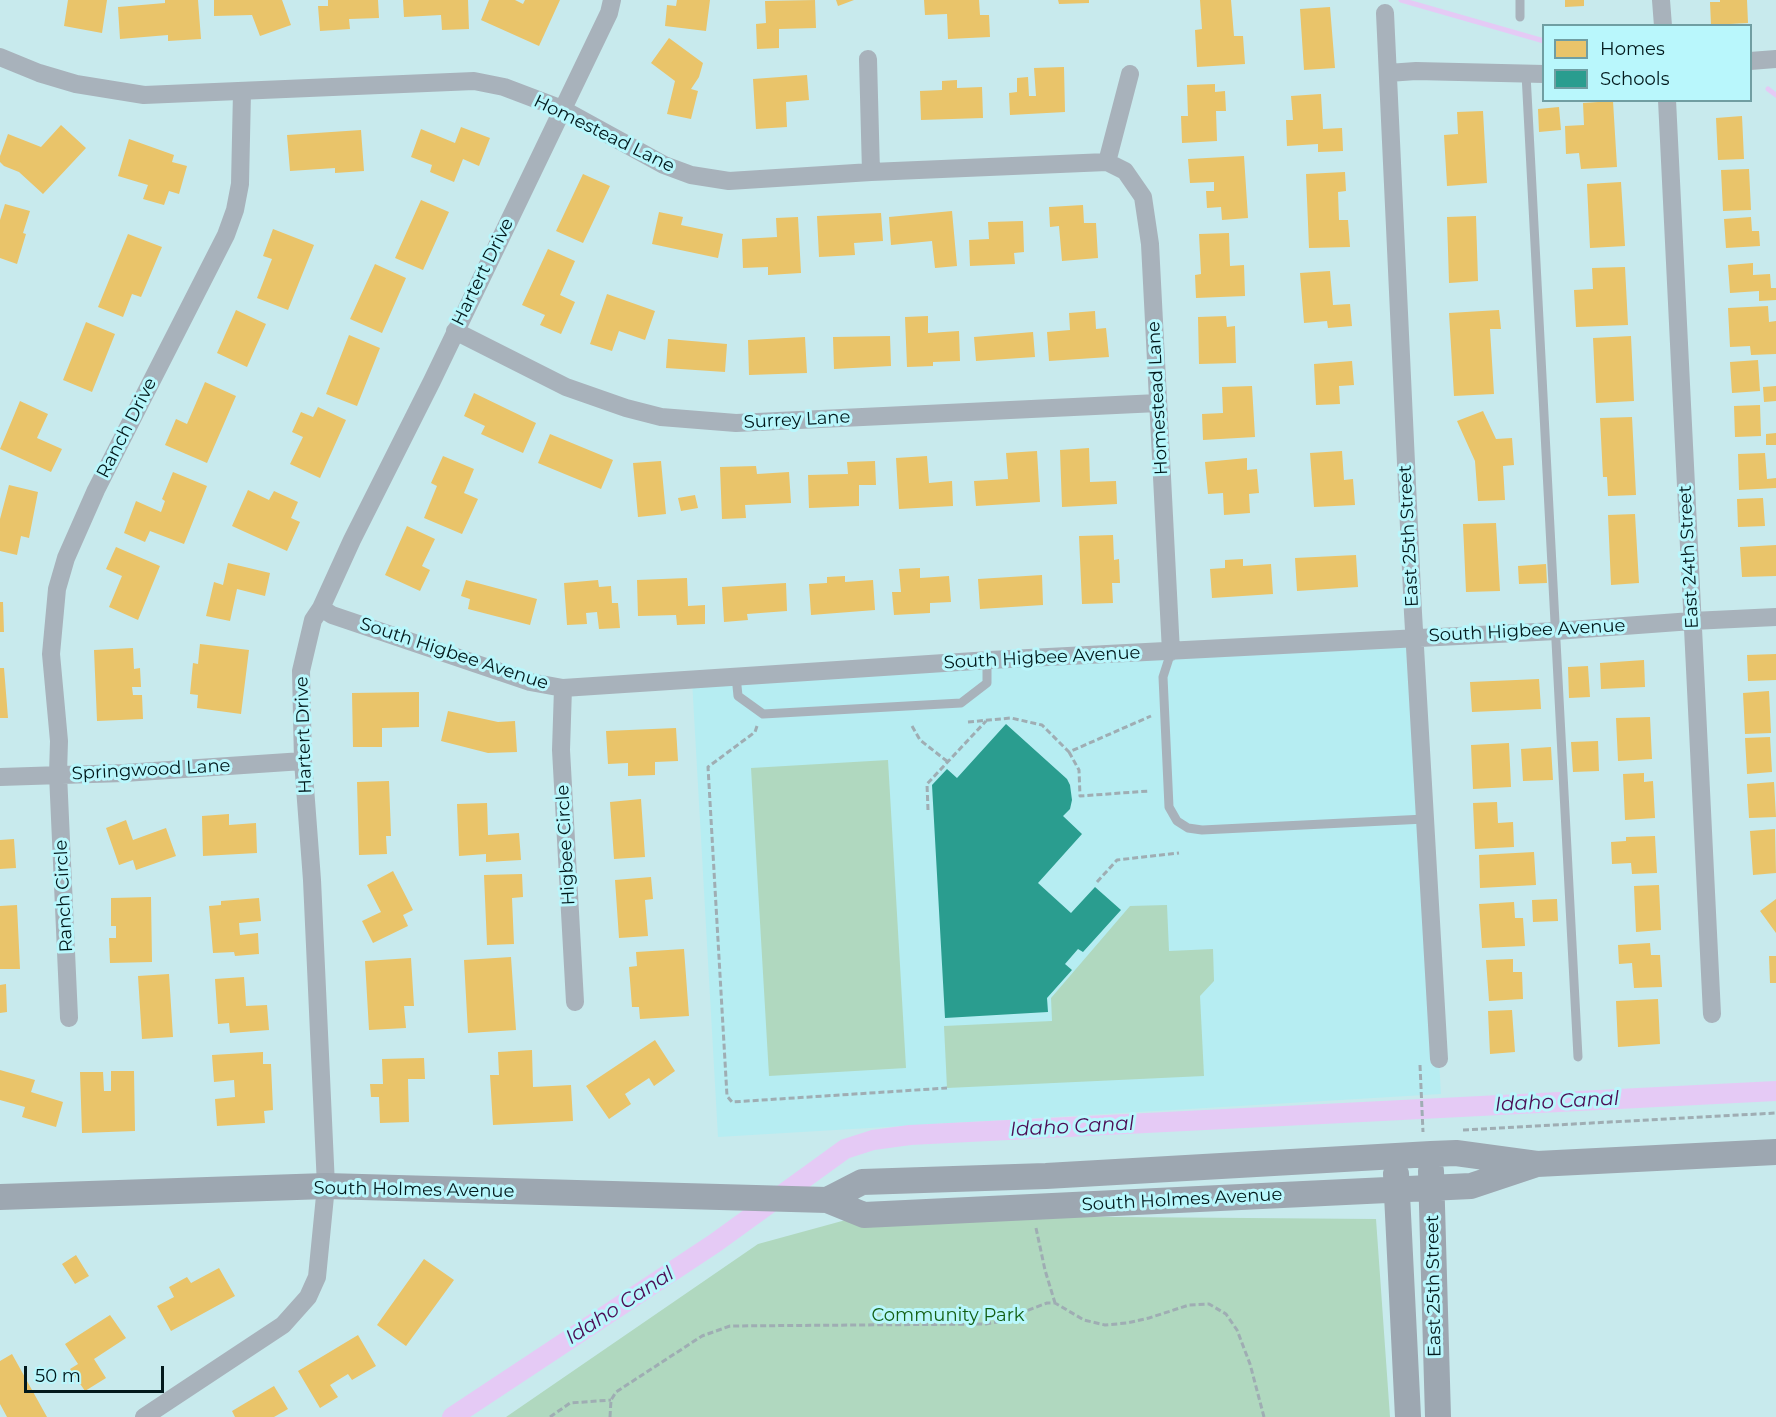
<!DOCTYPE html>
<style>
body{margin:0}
#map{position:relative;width:1776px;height:1417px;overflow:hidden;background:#c8eaed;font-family:Montserrat,sans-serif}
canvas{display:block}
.legend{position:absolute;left:1542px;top:24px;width:210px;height:78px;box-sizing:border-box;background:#b9f7fc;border:2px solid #709ea2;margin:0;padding:8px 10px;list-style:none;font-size:18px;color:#02191c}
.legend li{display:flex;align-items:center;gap:12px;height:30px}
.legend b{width:30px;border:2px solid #709ea2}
.scale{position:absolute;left:24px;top:1366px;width:140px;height:27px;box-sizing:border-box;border:3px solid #02191c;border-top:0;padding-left:8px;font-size:18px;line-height:21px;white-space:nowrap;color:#02191c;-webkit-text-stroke:4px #b9f7fc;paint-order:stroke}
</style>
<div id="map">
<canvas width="1776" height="1417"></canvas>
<ul class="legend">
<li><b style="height:16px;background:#e9c46a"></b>Homes</li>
<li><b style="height:16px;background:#2a9d8f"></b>Schools</li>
</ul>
<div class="scale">50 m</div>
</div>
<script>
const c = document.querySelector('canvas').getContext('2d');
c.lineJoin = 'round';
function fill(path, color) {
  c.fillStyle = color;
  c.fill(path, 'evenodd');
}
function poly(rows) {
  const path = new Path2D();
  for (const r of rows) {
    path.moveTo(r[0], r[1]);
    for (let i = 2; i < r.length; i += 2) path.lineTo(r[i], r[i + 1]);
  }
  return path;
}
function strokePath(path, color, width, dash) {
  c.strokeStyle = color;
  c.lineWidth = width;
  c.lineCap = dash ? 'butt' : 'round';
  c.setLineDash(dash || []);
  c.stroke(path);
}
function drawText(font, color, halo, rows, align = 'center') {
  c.font = font + ' Montserrat,sans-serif';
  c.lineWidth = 6;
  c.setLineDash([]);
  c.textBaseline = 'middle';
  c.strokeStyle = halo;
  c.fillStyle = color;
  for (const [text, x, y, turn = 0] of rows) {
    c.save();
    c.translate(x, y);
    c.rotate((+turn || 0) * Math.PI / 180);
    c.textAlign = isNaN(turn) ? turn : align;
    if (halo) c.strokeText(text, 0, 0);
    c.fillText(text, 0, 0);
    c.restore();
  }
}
const built = poly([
 [1414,638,1441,1094,718,1137,692,680]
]);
const green = poly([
 [888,760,906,1068,769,1076,751,768],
 [1167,905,1169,951,1213,949,1214,981,1200,996,1204,1076,947,1088,944,1026,1052,1021,1051,998,1130,906],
 [864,1215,1376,1219,1390,1417,506,1417,758,1244]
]);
const homes = poly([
 [68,0,107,0,102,33,64,26],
 [165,0,198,0,201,39,168,41,168,35,120,39,118,7,165,3],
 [214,0,282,0,291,25,260,36,252,15,214,16],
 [328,0,378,0,379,18,349,19,350,29,320,31,318,6,328,6],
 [403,0,468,0,469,29,442,30,441,15,404,17],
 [489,0,515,0,523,4,525,0,560,0,539,46,481,20],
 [677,0,710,0,706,31,665,26,667,5,676,6],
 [815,0,816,28,779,29,779,48,757,49,756,24,766,23,765,1],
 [836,0,854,0,838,6],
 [924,0,979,0,980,15,989,15,990,37,948,39,947,14,925,15],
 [1058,0,1089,0,1089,3,1059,4],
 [1200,0,1231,0,1234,36,1243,36,1245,64,1197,67,1195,30,1202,29],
 [1565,0,1584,0,1584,6,1565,7],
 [1720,0,1747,0,1748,23,1711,25,1710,2,1720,2],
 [1330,7,1335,68,1304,70,1300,9],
 [669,38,703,63,699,77,691,89,698,91,691,119,667,114,675,81,651,63],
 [1064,67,1065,112,1010,115,1009,93,1017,92,1017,78,1028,77,1029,96,1036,96,1034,68],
 [807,75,809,100,786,102,787,127,756,129,753,79],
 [957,80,957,88,982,87,983,118,921,120,920,91,942,90,942,81],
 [1215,84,1215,92,1225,91,1226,111,1216,111,1217,141,1182,143,1181,116,1188,116,1187,85],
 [1321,94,1323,129,1342,128,1343,151,1318,152,1318,144,1287,146,1286,120,1293,120,1291,96],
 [1613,101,1617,167,1581,169,1579,153,1566,154,1565,126,1584,125,1583,103],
 [1559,107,1561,130,1539,132,1538,109],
 [1483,111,1487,183,1447,186,1444,135,1458,134,1457,112],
 [1742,116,1744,159,1718,160,1716,118],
 [61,125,86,148,43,194,19,172,4,166,0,162,0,156,8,134,41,147],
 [461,127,490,138,479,166,463,159,454,182,430,172,432,165,411,157,421,129,455,143],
 [361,130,364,171,335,173,335,168,290,171,287,135],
 [129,139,174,155,172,162,187,166,179,194,169,191,164,205,143,199,148,185,118,176],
 [1244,156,1248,218,1222,220,1221,207,1207,208,1206,191,1214,191,1214,182,1190,183,1188,159],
 [1749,169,1751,210,1723,211,1721,170],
 [1345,172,1346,191,1338,192,1339,220,1348,220,1350,247,1309,248,1306,174],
 [583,174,610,186,583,243,556,231],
 [1621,182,1625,246,1590,248,1587,184],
 [421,200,449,212,423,270,395,258],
 [5,204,30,211,23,233,26,234,17,264,0,258,0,220],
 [1083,205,1084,223,1096,223,1098,258,1062,261,1059,226,1050,227,1049,207],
 [952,211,957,266,935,268,932,241,891,245,889,217],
 [659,212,683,217,681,225,723,234,718,258,652,244],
 [881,213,883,241,854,243,855,255,819,257,817,216],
 [1476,216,1478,281,1449,283,1447,217],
 [798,217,801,273,768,275,768,267,743,268,742,239,777,237,776,218],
 [1751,217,1752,231,1759,231,1760,246,1726,248,1724,219],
 [1023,221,1024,252,1014,253,1015,264,970,266,969,240,989,239,988,222],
 [273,229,314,245,288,310,257,298,272,259,263,256],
 [1229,233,1230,266,1244,265,1245,296,1196,298,1195,275,1201,274,1199,234],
 [128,234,162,247,141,297,132,294,123,317,98,307],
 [548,249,575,261,560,295,575,302,561,334,540,325,545,315,522,305],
 [1753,263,1753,275,1770,274,1771,288,1776,288,1776,300,1759,301,1759,291,1730,293,1728,265],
 [375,264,406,278,382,333,350,319],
 [1625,267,1628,325,1576,327,1574,290,1593,289,1592,268],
 [1330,271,1333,305,1350,304,1352,326,1328,328,1327,321,1304,323,1300,273],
 [607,294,655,311,645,340,619,331,612,351,590,344],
 [1768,306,1769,322,1776,321,1776,354,1751,355,1750,346,1730,347,1728,308],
 [236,310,266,324,247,367,217,353],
 [1499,310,1501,329,1490,329,1494,394,1454,396,1449,313],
 [1095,311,1096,329,1106,328,1109,357,1049,361,1047,332,1070,330,1069,313],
 [928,316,928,333,959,331,960,361,933,362,933,366,907,367,905,317],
 [1226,316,1227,327,1235,326,1236,363,1199,364,1198,317],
 [86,322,115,334,92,392,63,380],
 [1033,332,1035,357,976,361,974,337],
 [349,335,380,348,357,406,326,394],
 [890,336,891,366,834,369,833,337],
 [1631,336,1634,401,1596,403,1593,338],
 [805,337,807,373,749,375,748,340],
 [668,339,727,344,725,372,666,368],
 [1758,360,1760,391,1732,393,1730,362],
 [1352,361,1354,385,1339,386,1340,404,1316,405,1314,364],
 [205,382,236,396,207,463,165,445,176,419,187,424],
 [1252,386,1255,437,1203,440,1202,414,1223,413,1222,387],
 [1776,386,1776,401,1764,402,1763,387],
 [474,393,536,423,523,453,481,434,485,426,464,416],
 [20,401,48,414,37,438,62,449,51,472,0,449],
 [1760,405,1761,436,1735,437,1734,406],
 [318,407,346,420,320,478,290,464,303,437,292,432,301,412,313,417],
 [1483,411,1496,439,1512,438,1514,465,1503,466,1505,500,1478,501,1475,461,1457,421],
 [1632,417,1636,495,1608,496,1607,477,1603,477,1600,418],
 [1776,433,1776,445,1766,445,1766,434],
 [550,434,613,460,601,489,538,463],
 [1089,448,1090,482,1116,481,1117,504,1062,507,1060,450],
 [1037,451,1040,502,976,506,974,481,1008,479,1006,453],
 [1342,451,1344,480,1353,479,1355,505,1314,507,1310,453],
 [1765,453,1767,479,1776,478,1776,488,1739,490,1738,454],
 [443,456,474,469,464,493,478,499,462,534,424,518,437,486,431,483],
 [927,456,929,483,952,481,953,506,899,509,896,458],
 [1247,458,1247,470,1257,469,1259,493,1249,494,1250,513,1224,515,1223,493,1208,494,1205,462],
 [661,461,666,514,638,517,633,463],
 [875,461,876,485,859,485,859,506,809,508,808,475,848,474,847,462],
 [756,466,757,474,789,472,791,503,745,505,746,518,722,519,720,467],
 [173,472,207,486,184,544,150,531,145,542,124,533,136,501,161,512,165,501,162,499],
 [9,485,38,492,29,538,21,536,17,555,0,551,0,519],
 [248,490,269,500,274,491,298,502,291,518,300,522,287,551,232,526],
 [695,495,698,508,681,511,678,498],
 [1763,498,1765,526,1738,527,1737,499],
 [1635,514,1639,583,1611,585,1608,515],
 [1496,523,1500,591,1466,592,1463,524],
 [407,526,435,539,422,566,430,570,420,591,385,575],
 [1113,535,1114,560,1119,559,1120,583,1112,583,1113,603,1082,604,1079,536],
 [1776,545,1776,576,1742,577,1740,547],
 [116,547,160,566,138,620,109,607,122,576,106,569],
 [1356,555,1358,587,1297,591,1295,558],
 [1243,559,1243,566,1271,564,1273,594,1212,598,1210,569,1225,568,1225,560],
 [228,563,270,573,265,596,237,589,230,621,206,616,214,582,223,585],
 [1546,564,1547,583,1519,584,1518,566],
 [920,568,920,578,949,576,951,602,930,603,930,613,894,615,892,592,901,592,899,569],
 [1042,575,1043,605,980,609,978,579],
 [845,576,845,582,873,580,875,610,811,615,809,584,827,583,827,577],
 [687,578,688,606,705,605,705,624,677,625,676,615,638,616,637,580],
 [466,580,537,599,530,625,468,609,470,599,461,596],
 [598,580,599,587,611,586,612,603,618,603,620,628,599,629,597,612,586,613,587,624,567,625,564,583],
 [786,583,787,611,747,614,748,620,724,622,722,587],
 [0,602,3,602,4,632,0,632],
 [200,644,249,650,241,714,197,708,198,695,190,694,193,663,198,664],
 [133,648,134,669,140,668,141,687,132,687,133,695,142,695,143,719,97,721,94,650],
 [1776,654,1776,680,1748,681,1747,655],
 [1644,660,1645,687,1601,689,1600,663],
 [1588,666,1590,697,1569,698,1568,667],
 [0,668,4,668,8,718,0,718],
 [1539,679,1541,709,1472,712,1470,682],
 [1769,691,1771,733,1745,734,1743,693],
 [419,692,419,727,382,728,382,747,353,747,352,693],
 [448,711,498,722,515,721,517,752,488,753,441,741],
 [1650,717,1652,759,1618,761,1616,718],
 [676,728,678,761,655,762,655,775,628,776,628,763,608,764,606,731],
 [1770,737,1772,772,1747,774,1745,738],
 [1598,741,1599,771,1573,772,1571,742],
 [1509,743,1511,787,1473,789,1471,745],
 [1551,747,1553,780,1523,781,1521,749],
 [1644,773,1644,782,1653,781,1655,818,1625,820,1623,774],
 [389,781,391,836,386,836,387,854,359,855,357,782],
 [1774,782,1776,817,1749,818,1747,784],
 [641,799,645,857,614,859,610,802],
 [1497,802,1498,823,1513,822,1514,847,1475,849,1473,803],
 [487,803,488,835,519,833,521,860,486,862,486,854,459,856,457,804],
 [229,814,229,825,256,823,257,853,203,856,202,816],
 [126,820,133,840,166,828,176,856,136,870,133,860,119,865,106,828],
 [1775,829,1776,873,1753,875,1750,831],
 [1655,836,1657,873,1632,874,1631,863,1612,864,1611,842,1626,841,1626,837],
 [14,839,16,868,0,869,0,840],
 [1534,852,1536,885,1480,888,1479,855],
 [393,871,413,910,403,915,408,926,373,943,362,921,381,912,367,885],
 [522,874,523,897,512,898,514,944,487,945,484,875],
 [651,877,653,899,645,900,648,936,619,938,615,880],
 [1659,885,1661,930,1636,932,1634,886],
 [151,897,152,962,110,963,109,938,116,938,116,926,111,926,111,898],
 [259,898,261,921,239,923,240,935,258,933,259,954,235,956,234,952,213,953,209,906,221,905,221,901],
 [1557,899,1558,921,1533,922,1532,900],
 [1776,899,1776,933,1760,911],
 [1514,902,1515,918,1523,918,1525,946,1482,948,1479,904],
 [17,905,20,969,0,969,0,906],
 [1650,943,1651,955,1660,955,1662,987,1634,988,1632,963,1619,964,1618,945],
 [684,949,689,1016,640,1019,639,1007,632,1007,629,967,637,966,636,952],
 [1769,956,1776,956,1776,983,1770,983],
 [511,957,516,1030,468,1033,464,960],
 [411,958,414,1006,404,1006,406,1028,369,1030,365,961],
 [1513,959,1513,972,1522,972,1523,999,1489,1001,1486,960],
 [169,974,173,1037,142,1039,138,976],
 [244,977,246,1006,267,1005,269,1030,230,1033,229,1023,218,1024,215,979],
 [6,984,7,1012,0,1013,0,985],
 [1658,999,1660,1044,1618,1047,1616,1001],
 [1512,1010,1515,1052,1490,1054,1488,1011],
 [655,1040,675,1071,654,1086,649,1078,625,1094,631,1104,609,1119,586,1086],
 [532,1050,533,1087,571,1085,573,1121,493,1125,490,1075,499,1075,498,1052],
 [263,1052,263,1064,271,1064,273,1110,264,1111,265,1123,217,1126,215,1099,235,1097,234,1080,214,1082,212,1055],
 [424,1058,425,1079,408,1079,409,1122,380,1123,379,1097,371,1097,370,1084,383,1084,382,1059],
 [0,1070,35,1080,31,1092,63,1102,56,1127,22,1117,25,1107,0,1100],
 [111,1071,134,1071,135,1131,82,1133,80,1072,103,1072,104,1091,111,1091],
 [76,1255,89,1276,75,1284,62,1264],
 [424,1259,454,1280,406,1346,377,1325],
 [219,1268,235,1296,171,1331,157,1306,174,1297,169,1287,187,1277,191,1283],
 [110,1315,126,1338,94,1359,106,1378,85,1391,70,1369,78,1364,65,1344],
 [358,1335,376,1366,352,1380,348,1374,330,1385,338,1397,320,1408,298,1371],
 [12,1354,47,1417,7,1417,0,1404,0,1361],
 [274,1386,288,1409,274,1417,235,1417,232,1411]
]);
const schools = poly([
 [1006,724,1067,779,1070,785,1072,800,1070,809,1063,816,1082,834,1038,883,1071,913,1095,887,1121,910,1083,952,1078,949,1065,964,1072,970,1047,998,1048,1012,945,1018,932,785,947,769,957,778]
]);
const stream = poly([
 [1401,0,1544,41],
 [1768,89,1776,95]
]);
const canal = poly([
 [452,1417,715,1243,845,1149,873,1140,910,1135,1776,1091]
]);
const path = poly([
 [968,722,1011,718,1042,725,1069,752,1151,716],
 [757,726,755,732,708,767,727,1096,732,1102,947,1088],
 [912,726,920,740,948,762],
 [1069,752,1079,770,1080,796,1149,791],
 [928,810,927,784,986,721],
 [1097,882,1117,860,1179,853],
 [1420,1065,1423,1132],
 [1463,1130,1776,1113],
 [1036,1228,1045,1270,1055,1303],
 [550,1417,570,1403,611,1400],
 [610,1417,611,1400,616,1392,702,1336,730,1326,986,1324,997,1322,1047,1303,1055,1303,1084,1320,1105,1325,1127,1323,1149,1318,1189,1305,1209,1304,1226,1314,1237,1330,1250,1364,1264,1417]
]);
const lane = poly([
 [1520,0,1520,17],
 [1526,74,1578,1057],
 [1171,652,1163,677,1169,807,1177,821,1188,828,1202,830,1425,819],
 [736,676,738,696,763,714,961,703,987,683,987,661]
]);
const street = poly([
 [1661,0,1663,26],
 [1385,13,1413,613,1439,1059],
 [0,57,39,73,76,84,144,95,474,81,504,87,562,109,664,165,691,175,729,181,871,172,1107,162,1125,171,1143,197,1150,244,1171,652],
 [868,59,871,172],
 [1750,61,1776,59],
 [1388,73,1416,71,1544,74],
 [1667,100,1712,1014],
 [1107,162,1130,74],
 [455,331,566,387,626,408,661,417,736,423,1158,403],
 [321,608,332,615,530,682,563,688,990,660,1556,631,1692,621,1776,617],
 [563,688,561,750,575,1002],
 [0,777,124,773,303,761],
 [69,1018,58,774,59,741,51,654,57,589,66,558,96,490,226,235,235,210,240,184,242,92],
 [144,1417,283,1325,308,1297,317,1277,326,1186,312,880,303,761,301,671,313,620,321,608,352,540,432,381,609,13,612,0]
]);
const secondary = poly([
 [1431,1171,1438,1417],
 [1396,1174,1408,1417],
 [0,1197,326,1186,827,1200,864,1215,1471,1186,1537,1164],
 [827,1200,862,1182,1046,1176,1431,1154,1456,1153,1537,1164,1776,1152]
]);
const streetNames = [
 ["Homestead Lane",604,134,26],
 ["Hartert Drive",483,272,-64],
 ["Homestead Lane",1158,398,-93],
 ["Surrey Lane",797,420,-3],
 ["Ranch Drive",127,428,-63],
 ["East 25th Street",1409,536,-93],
 ["East 24th Street",1689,557,-93],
 ["South Higbee Avenue",1527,631,-3],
 ["South Higbee Avenue",454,654,18],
 ["South Higbee Avenue",1042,658,-3],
 ["Hartert Drive",304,735,-92],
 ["Springwood Lane",151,770,-3],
 ["Higbee Circle",566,845,-93],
 ["Ranch Circle",64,896,-93],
 ["South Holmes Avenue",414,1190,1],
 ["South Holmes Avenue",1182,1200,-3],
 ["East 25th Street",1434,1286,-91]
];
const parkNames = [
 ["Community Park",948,1316]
];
const waterNames = [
 ["Idaho Canal",1557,1102,-3],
 ["Idaho Canal",1072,1127,-3],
 ["Idaho Canal",620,1306,-33]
];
fill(built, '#b6edf2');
fill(green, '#b0d8bf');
fill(homes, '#e9c46a');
fill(schools, '#2a9d8f');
strokePath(stream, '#e5caf5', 5);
strokePath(canal, '#e5caf5', 20);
strokePath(path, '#9fadb3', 3, [6, 3]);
strokePath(lane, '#a8b2bb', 9);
strokePath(street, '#a8b2bb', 18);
strokePath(secondary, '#9da7b1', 26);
drawText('18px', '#02191c', '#b9f7fc', streetNames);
drawText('18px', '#125f13', '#b9f7fc', parkNames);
drawText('italic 20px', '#4c0c54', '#b9f7fc', waterNames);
</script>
